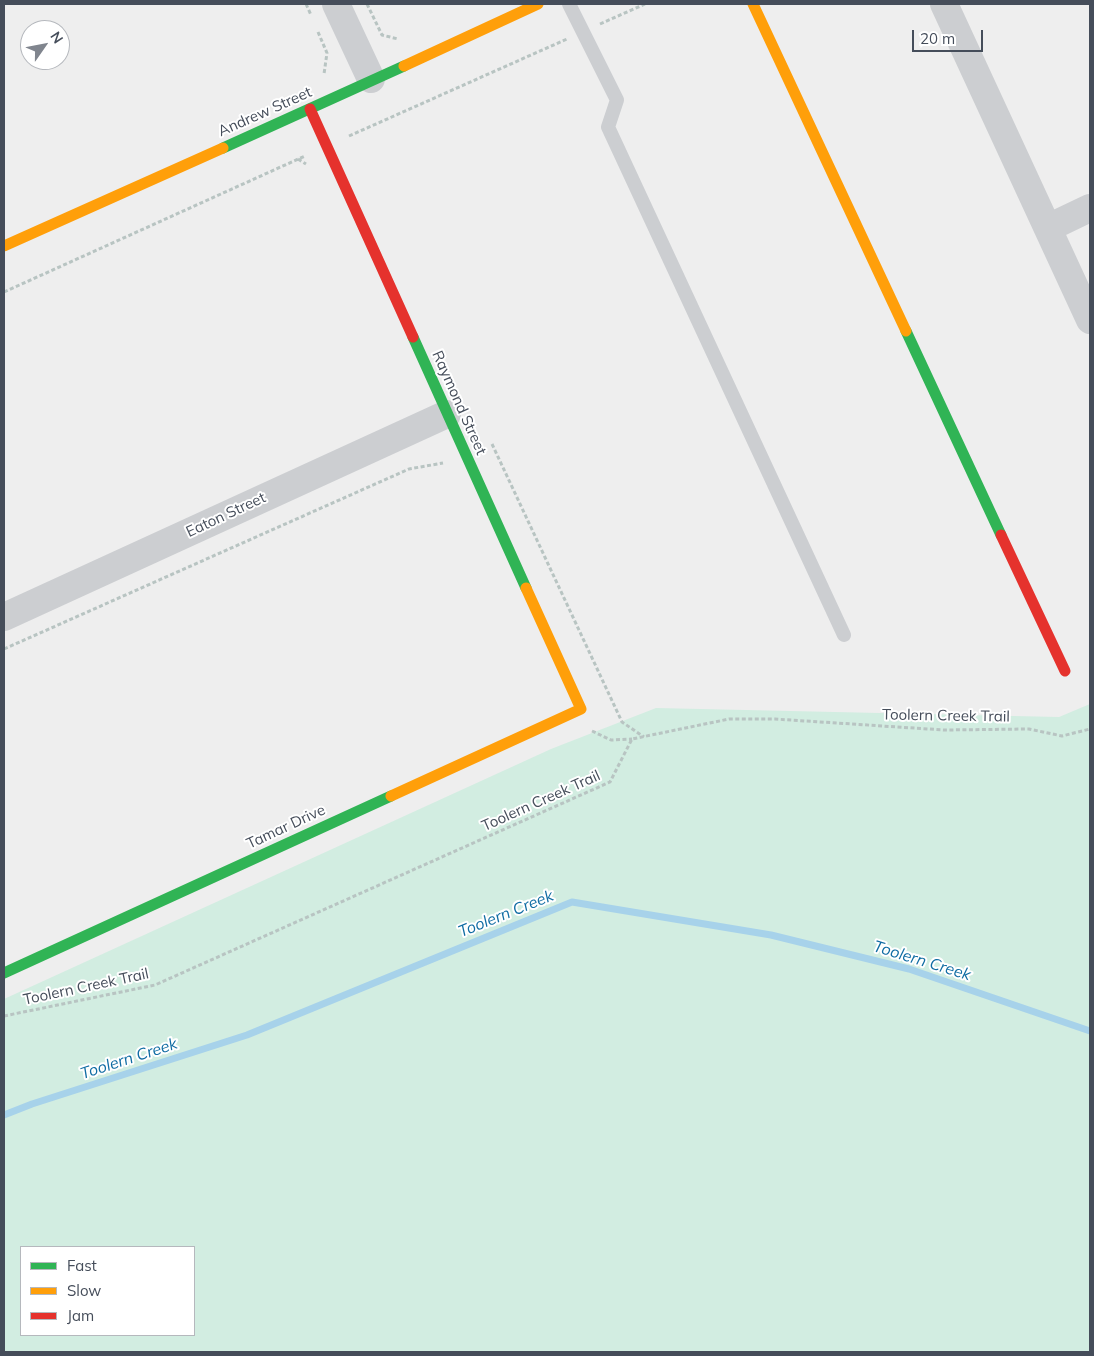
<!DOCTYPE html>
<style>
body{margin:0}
#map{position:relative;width:1094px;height:1356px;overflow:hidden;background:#eee;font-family:Mulish,sans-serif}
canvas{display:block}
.frame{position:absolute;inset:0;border:5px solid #454d5a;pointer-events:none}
.legend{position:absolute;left:20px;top:1246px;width:175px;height:90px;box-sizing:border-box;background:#fff;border:1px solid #b5b8bd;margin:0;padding:6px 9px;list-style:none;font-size:15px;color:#454d5a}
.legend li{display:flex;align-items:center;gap:10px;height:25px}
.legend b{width:25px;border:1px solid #b5b8bd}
.north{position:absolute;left:20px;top:20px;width:50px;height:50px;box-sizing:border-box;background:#fff;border:1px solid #b5b8bd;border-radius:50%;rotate:57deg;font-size:14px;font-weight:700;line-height:20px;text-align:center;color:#454d5a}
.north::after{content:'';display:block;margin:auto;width:18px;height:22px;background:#80858e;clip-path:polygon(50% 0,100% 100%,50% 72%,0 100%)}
.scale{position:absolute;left:912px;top:30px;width:71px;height:22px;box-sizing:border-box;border:2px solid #454d5a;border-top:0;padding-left:6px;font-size:15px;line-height:18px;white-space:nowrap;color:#454d5a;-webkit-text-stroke:4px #fff;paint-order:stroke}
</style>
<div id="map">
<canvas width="1094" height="1356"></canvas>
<div class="frame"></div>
<ul class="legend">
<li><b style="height:6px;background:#30b455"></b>Fast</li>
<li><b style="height:6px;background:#ff9f0a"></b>Slow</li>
<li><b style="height:6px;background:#e5322d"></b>Jam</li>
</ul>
<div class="north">N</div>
<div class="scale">20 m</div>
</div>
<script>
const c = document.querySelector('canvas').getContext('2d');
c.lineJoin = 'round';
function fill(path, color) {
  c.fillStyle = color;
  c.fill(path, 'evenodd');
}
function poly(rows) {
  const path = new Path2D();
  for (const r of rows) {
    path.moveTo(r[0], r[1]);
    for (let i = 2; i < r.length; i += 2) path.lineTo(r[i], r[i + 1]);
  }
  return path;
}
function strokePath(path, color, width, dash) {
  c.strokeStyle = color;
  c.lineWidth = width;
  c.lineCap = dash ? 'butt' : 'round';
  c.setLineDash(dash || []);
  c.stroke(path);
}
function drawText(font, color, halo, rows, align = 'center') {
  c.font = font + ' Mulish,sans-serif';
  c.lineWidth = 4;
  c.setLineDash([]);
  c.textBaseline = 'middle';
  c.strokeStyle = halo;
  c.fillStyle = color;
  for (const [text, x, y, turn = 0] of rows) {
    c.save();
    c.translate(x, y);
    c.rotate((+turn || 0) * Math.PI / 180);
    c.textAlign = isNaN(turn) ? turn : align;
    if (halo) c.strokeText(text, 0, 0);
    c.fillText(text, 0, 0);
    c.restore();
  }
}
const green = poly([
 [1090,704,1090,1352,4,1352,4,999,551,749,656,708,1059,717],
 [21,1247,194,1247,194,1335,21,1335]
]);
const stream = poly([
 [4,1115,32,1104,247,1035,572,902,771,935,909,969,1090,1031]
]);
const path = poly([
 [306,4,311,15],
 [367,4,382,35,398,39],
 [600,24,645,4],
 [318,32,327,53,324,74],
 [349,136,567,39],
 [298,159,306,164],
 [4,292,305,156],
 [492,444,622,722,644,737],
 [4,649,409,469,443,463],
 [592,731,611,740,632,739],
 [4,1016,155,985,610,782,632,739,729,719,775,719,944,730,1029,729,1062,736,1090,729]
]);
const lane = poly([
 [569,4,617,100,608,127,844,635]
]);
const street = poly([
 [336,4,371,79],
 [944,4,1090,320],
 [1048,228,1090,208],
 [4,617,447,414]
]);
const fast = poly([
 [223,148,404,66],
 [906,331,1001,535],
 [413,337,526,588],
 [4,973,391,796]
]);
const slow = poly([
 [753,4,906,331],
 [404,66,538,4],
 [4,246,223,148],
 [391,796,581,709,526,588]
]);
const jam = poly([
 [310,109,413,337],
 [1001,535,1065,671]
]);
const streetNames = [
 ["Andrew Street",265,112,-24],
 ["Raymond Street",459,403,66],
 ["Eaton Street",226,515,-25],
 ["Toolern Creek Trail",946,716,1],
 ["Toolern Creek Trail",541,801,-24],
 ["Tamar Drive",286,827,-25],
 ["Toolern Creek Trail",86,987,-12]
];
const waterNames = [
 ["Toolern Creek",506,914,-22],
 ["Toolern Creek",922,961,17],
 ["Toolern Creek",129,1059,-18]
];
fill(green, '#d2ede1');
strokePath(stream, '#a7d2ea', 7);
strokePath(path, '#b8c4c2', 3, [4, 2.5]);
strokePath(lane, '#ccced1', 14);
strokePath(street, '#ccced1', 28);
strokePath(fast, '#30b455', 11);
strokePath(slow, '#ff9f0a', 11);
strokePath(jam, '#e5322d', 11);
drawText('15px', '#454d5a', '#fff', streetNames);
drawText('italic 16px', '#0f6ca3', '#fff', waterNames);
</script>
